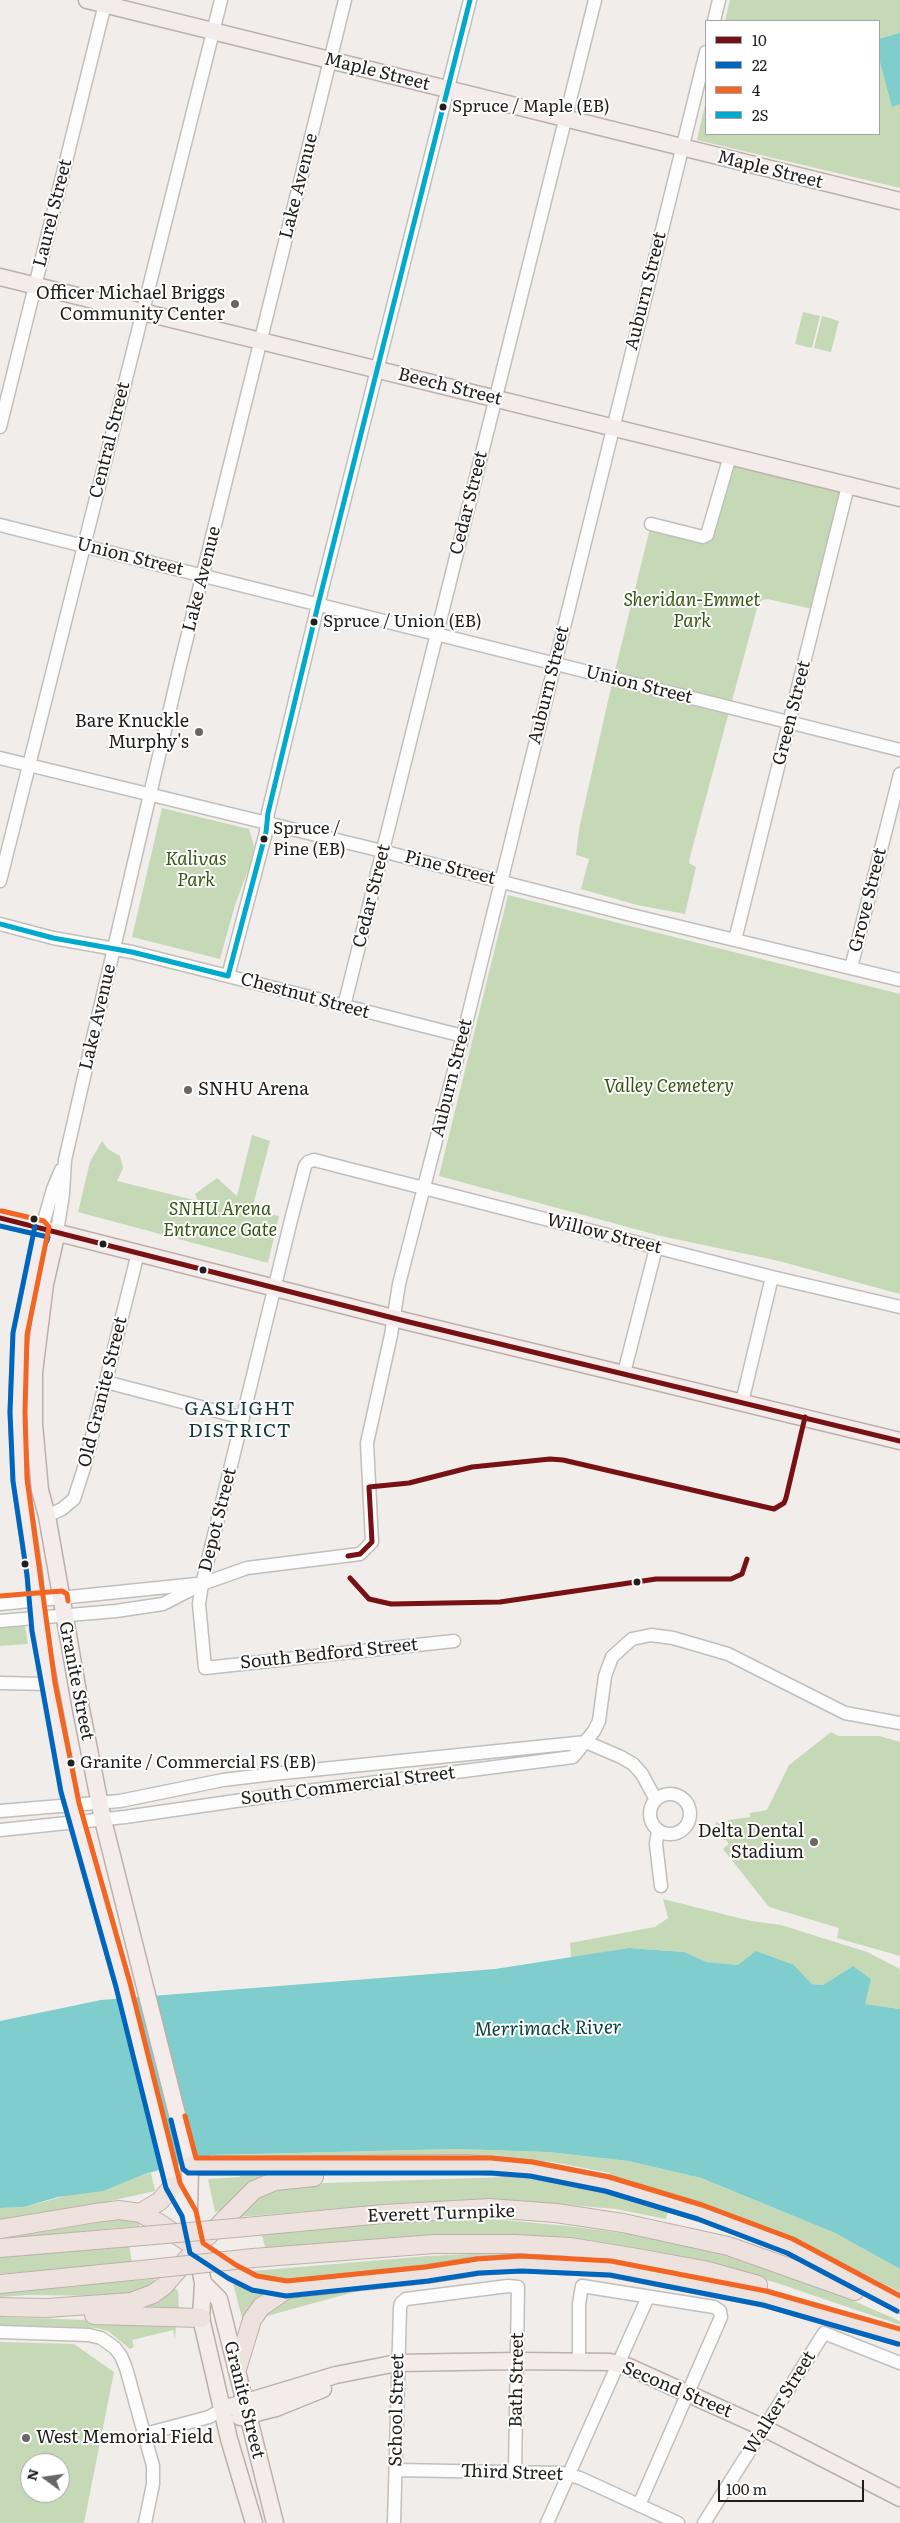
<!DOCTYPE html>
<style>
body{margin:0}
#map{position:relative;width:900px;height:2523px;overflow:hidden;background:#f0edea;font-family:Literata,serif}
canvas{display:block}
.legend{position:absolute;left:705px;top:20px;width:175px;height:115px;box-sizing:border-box;background:#fff;border:1px solid #a6a5a5;margin:0;padding:6px 9px;list-style:none;font-size:15px;color:#211f1d}
.legend li{display:flex;align-items:center;gap:10px;height:25px}
.legend b{width:25px;border:1px solid #a6a5a5}
.north{position:absolute;left:20px;top:2453px;width:50px;height:50px;box-sizing:border-box;background:#fff;border:1px solid #a6a5a5;border-radius:50%;rotate:284deg;font-size:14px;font-weight:700;line-height:20px;text-align:center;color:#211f1d}
.north::after{content:'';display:block;margin:auto;width:18px;height:22px;background:#696765;clip-path:polygon(50% 0,100% 100%,50% 72%,0 100%)}
.scale{position:absolute;left:718px;top:2480px;width:146px;height:22px;box-sizing:border-box;border:2px solid #211f1d;border-top:0;padding-left:6px;font-size:15px;line-height:18px;white-space:nowrap;color:#211f1d;-webkit-text-stroke:4px #fff;paint-order:stroke}
</style>
<div id="map">
<canvas width="900" height="2523"></canvas>
<ul class="legend">
<li><b style="height:6px;background:#771113"></b>10</li>
<li><b style="height:6px;background:#0065bd"></b>22</li>
<li><b style="height:6px;background:#f26522"></b>4</li>
<li><b style="height:6px;background:#00a9ce"></b>2S</li>
</ul>
<div class="north">N</div>
<div class="scale">100 m</div>
</div>
<script>
const c = document.querySelector('canvas').getContext('2d');
c.lineJoin = 'round';
function fill(path, color) {
  c.fillStyle = color;
  c.fill(path, 'evenodd');
}
function poly(rows) {
  const path = new Path2D();
  for (const r of rows) {
    if (r.length === 3) {
      path.moveTo(r[0] + r[2], r[1]);
      path.arc(r[0], r[1], r[2], 0, 2 * Math.PI);
      continue;
    }
    path.moveTo(r[0], r[1]);
    for (let i = 2; i < r.length; i += 2) path.lineTo(r[i], r[i + 1]);
  }
  return path;
}
function strokePath(path, color, width, dash) {
  c.strokeStyle = color;
  c.lineWidth = width;
  c.lineCap = dash ? 'butt' : 'round';
  c.setLineDash(dash || []);
  c.stroke(path);
}
function drawText(font, color, halo, rows, align = 'center') {
  c.font = font + ' Literata,serif';
  c.lineWidth = 4;
  c.setLineDash([]);
  c.textBaseline = 'middle';
  c.strokeStyle = halo;
  c.fillStyle = color;
  for (const [text, x, y, turn = 0] of rows) {
    c.save();
    c.translate(x, y);
    c.rotate((+turn || 0) * Math.PI / 180);
    c.textAlign = isNaN(turn) ? turn : align;
    if (halo) c.strokeText(text, 0, 0);
    c.fillText(text, 0, 0);
    c.restore();
  }
}
const green = poly([
 [730,0,900,0,900,188,697,140,706,100,706,134,879,134,879,21,725,21],
 [803,312,820,316,812,348,795,344],
 [822,316,839,321,831,352,814,348],
 [730,456,848,486,817,610,767,599,762,600,757,608,691,853,689,863,696,867,685,914,637,905,581,889,589,859,576,855,579,829,613,679,651,524,703,537],
 [162,808,249,829,254,846,252,860,235,905,220,959,132,937],
 [508,895,900,994,900,1294,779,1261,661,1236,439,1176],
 [252,1135,270,1141,252,1209,279,1216,268,1263,78,1212,90,1162,102,1141,108,1149,120,1156,123,1168,117,1181,198,1201,195,1194,217,1178,237,1196],
 [21,1626,25,1627,28,1644,0,1646,0,1627],
 [831,1732,838,1736,880,1736,900,1742,900,1956,837,1938,839,1928,769,1907,723,1849,729,1844,726,1840,712,1837,716,1822,728,1825,728,1820,750,1817,750,1813,767,1810,789,1765],
 [663,1899,751,1921,781,1925,867,1952,900,1969,900,2009,865,2004,853,1966,823,1985,812,1984,794,1965,738,1965,707,1962,684,1952,629,1948,571,1958,570,1943,655,1927,668,1918],
 [456,2149,548,2152,628,2161,701,2178,835,2233,900,2269,900,2292,825,2254,722,2212,610,2177,610,2173,553,2162,514,2159,214,2159,212,2155],
 [151,2173,155,2191,92,2205,0,2220,0,2208,24,2207],
 [240,2173,270,2175,243,2189,221,2211,215,2212,208,2179,240,2177],
 [506,2177,560,2182,607,2192,668,2211,666,2219,616,2209,512,2200,405,2203,238,2217,247,2204,275,2188,297,2184],
 [120,2218,139,2222,140,2226,0,2239,0,2235],
 [483,2218,568,2226,643,2236,720,2254,840,2295,900,2321,900,2325,774,2282,633,2249,266,2251,262,2235,397,2222],
 [129,2245,132,2263,0,2274,0,2257],
 [472,2254,519,2255,282,2282,252,2274,252,2271,428,2256],
 [154,2279,155,2284,138,2293,118,2296,27,2295,0,2297,0,2291],
 [234,2281,268,2295,243,2322,233,2283],
 [366,2286,365,2289,267,2316,260,2325,256,2323,262,2315,288,2297],
 [174,2288,178,2291,179,2309,142,2308],
 [0,2317,176,2323,176,2328,175,2339,173,2330,132,2340,134,2347,130,2349,108,2331,96,2328,0,2325],
 [0,2342,74,2344,114,2372,84,2523,0,2523],
 [30,2463,60,2463,60,2493,30,2493]
]);
const water = poly([
 [900,33,900,104,892,107,879,58,879,39],
 [629,1948,684,1952,707,1962,738,1965,756,1951,794,1965,812,1984,823,1985,853,1966,871,1979,865,2004,900,2009,900,2269,835,2233,701,2178,628,2161,548,2152,456,2149,212,2155,145,2174,103,2191,58,2197,24,2207,0,2208,0,2021,101,2000,495,1969]
]);
const minor = poly([
 [714,21,719,0],
 [0,427,106,0],
 [651,524,703,537,707,535,730,456],
 [0,525,900,750],
 [0,758,374,849,631,915,900,980],
 [0,881,221,0],
 [0,924,53,938,132,952,200,969,463,1036],
 [735,940,848,486],
 [851,968,900,774],
 [228,976,266,832,268,813,318,605,470,0],
 [344,1006,595,0],
 [42,1228,53,1189,61,1170],
 [57,1232,63,1194,65,1160,92,1042,180,666,345,0],
 [624,1373,656,1248],
 [106,1382,243,1418],
 [742,1402,772,1277],
 [47,1516,62,1509,74,1499,84,1468,138,1253],
 [0,1604,197,1584],
 [0,1621,116,1611,163,1604,202,1584,247,1568,360,1554,372,1542,367,1443,391,1335,399,1284,466,1024,706,52],
 [454,1641,205,1668,199,1604,202,1584,291,1220,305,1166,308,1162,314,1160,772,1277,900,1307],
 [0,1683,48,1684],
 [586,1742,621,1757,633,1764,642,1774,656,1800],
 [670,1814,20],
 [0,1811,120,1801,223,1780,273,1774,586,1742],
 [0,1830,125,1817,284,1794,573,1757,594,1731,599,1721,605,1676,612,1657,632,1639,651,1635,673,1638,728,1654,845,1713,900,1723],
 [658,1831,656,1844,661,1886],
 [0,2332,89,2335,101,2338,115,2348,121,2356,126,2368,153,2466,153,2484,145,2523],
 [579,2361,579,2304,582,2286,714,2307,720,2311,721,2317,639,2505],
 [145,2434,209,2417,223,2409],
 [396,2470,562,2473,580,2478,678,2523],
 [394,2523,400,2308,401,2303,406,2299,508,2286,518,2287,515,2472],
 [547,2523,648,2297],
 [704,2523,824,2333,900,2363]
]);
const major = poly([
 [87,0,900,201],
 [0,277,900,498],
 [0,1218,405,1321,900,1441],
 [42,1228,20,1334,17,1412,20,1480,34,1574,39,1630,72,1805,123,1985,173,2186,189,2213],
 [57,1232,45,1284,34,1372,34,1424,40,1490,47,1516,81,1709,103,1820,190,2166,189,2213,203,2283,201,2318,229,2439,254,2523],
 [203,2283,219,2299,275,2523],
 [223,2409,336,2375,397,2363,518,2361,610,2362,629,2367,764,2428,900,2498],
 [240,2417,276,2408,323,2389]
]);
const highway = poly([
 [190,2166,466,2164,531,2169,607,2184,700,2212,790,2246,900,2304],
 [140,2213,160,2201,173,2186],
 [246,2227,383,2214,490,2208,556,2213,623,2223,728,2246,855,2291],
 [0,2229,95,2213,119,2210,140,2213,159,2223,232,2272,255,2283,287,2289,427,2274,478,2266,522,2263,611,2268,765,2298,900,2337],
 [207,2237,254,2190,275,2181,314,2177],
 [0,2248,143,2236],
 [253,2258,434,2244,515,2244,570,2247,637,2258,704,2270,758,2285],
 [0,2284,151,2269],
 [0,2307,47,2308,131,2302,153,2294,164,2286,188,2258],
 [94,2315,201,2318],
 [237,2369,252,2320,261,2307,287,2289]
]);
const highwayBridge = poly([
 [143,2236,246,2227],
 [151,2269,253,2258]
]);
const bus1 = poly([
 [0,1218,405,1321,900,1441],
 [369,1487,409,1483,472,1467,550,1459,563,1460,774,1509,784,1503,786,1498,805,1417],
 [348,1556,360,1554,372,1542,369,1487],
 [350,1578,369,1599,391,1604,500,1602,656,1579,731,1579,742,1574,747,1559]
]);
const bus2 = poly([
 [0,1226,48,1237,47,1241],
 [35,1226,13,1333,10,1412,13,1481,27,1575,32,1631,61,1792,116,1987,166,2188,182,2216,190,2253,228,2278,252,2290,286,2296,428,2281,479,2273,522,2271,610,2275,763,2305,898,2344],
 [171,2120,183,2169,188,2173,491,2173,530,2176,605,2191,698,2219,787,2253,897,2311]
]);
const bus3 = poly([
 [2,1211,44,1221,49,1227,27,1335,25,1412,27,1479,55,1683,79,1803,130,1983,180,2183,196,2211,203,2243,236,2265,257,2276,287,2281,426,2267,477,2259,521,2256,611,2261,766,2291,900,2329],
 [0,1596,62,1591,67,1594,68,1601],
 [185,2116,196,2158,491,2158,532,2162,609,2177,702,2205,793,2239,900,2296]
]);
const bus4 = poly([
 [0,924,53,938,132,952,228,976,266,832,268,813,318,605,470,0]
]);
const markers = [
 [443,107,4.5,"#211f1d"],
 [235,304,5,"#696765"],
 [314,622,4.5,"#211f1d"],
 [199,732,5,"#696765"],
 [264,839,4.5,"#211f1d"],
 [188,1090,5,"#696765"],
 [34,1219,4.5,"#211f1d"],
 [103,1244,4.5,"#211f1d"],
 [203,1270,4.5,"#211f1d"],
 [25,1564,4.5,"#211f1d"],
 [637,1582,4.5,"#211f1d"],
 [71,1763,4.5,"#211f1d"],
 [814,1842,5,"#696765"],
 [26,2438,5,"#696765"]
];
const busNames = [
 ["Spruce / Maple (EB)",452,107],
 ["Spruce / Union (EB)",323,622],
 ["Spruce /",273,829],
 ["Pine (EB)",273,850],
 ["Granite / Commercial FS (EB)",80,1763]
];
const streetNames = [
 ["Maple Street",377,72,14],
 ["Maple Street",770,170,14],
 ["Lake Avenue",299,186,-76],
 ["Laurel Street",53,213,-76],
 ["Auburn Street",646,291,-76],
 ["Beech Street",450,387,14],
 ["Central Street",110,440,-76],
 ["Cedar Street",469,503,-76],
 ["Union Street",130,557,14],
 ["Lake Avenue",202,579,-76],
 ["Auburn Street",549,685,-76],
 ["Union Street",639,685,14],
 ["Green Street",792,713,-76],
 ["Pine Street",450,868,14],
 ["Cedar Street",372,896,-76],
 ["Grove Street",868,900,-76],
 ["Chestnut Street",305,996,15],
 ["Lake Avenue",98,1017,-77],
 ["Auburn Street",452,1078,-76],
 ["Willow Street",604,1234,14],
 ["Old Granite Street",103,1392,-76],
 ["Depot Street",218,1520,-76],
 ["South Bedford Street",329,1654,-6],
 ["Granite Street",76,1681,79],
 ["South Commercial Street",348,1786,-7],
 ["Everett Turnpike",441,2214,-2],
 ["Bath Street",517,2380,-89],
 ["Second Street",677,2390,23],
 ["Granite Street",244,2400,76],
 ["Walker Street",780,2403,-58],
 ["School Street",397,2410,-89],
 ["Third Street",512,2473,2]
];
const poiNames = [
 ["Officer Michael Briggs",225,294],
 ["Community Center",225,315],
 ["Bare Knuckle",189,722],
 ["Murphy's",189,743],
 ["SNHU Arena",198,1090,"left"],
 ["Delta Dental",804,1832],
 ["Stadium",804,1853],
 ["West Memorial Field",36,2438,"left"]
];
const parkNames = [
 ["Sheridan-Emmet",692,601],
 ["Park",692,622],
 ["Kalivas",196,860],
 ["Park",196,881],
 ["Valley Cemetery",669,1087],
 ["SNHU Arena",220,1210],
 ["Entrance Gate",220,1231]
];
const neighbourhoodNames = [
 ["GASLIGHT",240,1409],
 ["DISTRICT",240,1431]
];
const waterNames = [
 ["Merrimack River",548,2029,-1]
];
fill(green, '#c6d9b6');
fill(water, '#80cdce');
strokePath(minor, '#c1bfbc', 15);
strokePath(major, '#bdb0ab', 19);
strokePath(highway, '#bdb0ab', 20);
strokePath(minor, '#fdfcfc', 12);
strokePath(major, '#f3ecea', 16);
strokePath(highway, '#ede2de', 18);
strokePath(highwayBridge, '#bdb0ab', 20, []);
strokePath(highwayBridge, '#ede2de', 18);
strokePath(bus1, '#771113', 5);
strokePath(bus2, '#0065bd', 5);
strokePath(bus3, '#f26522', 5);
strokePath(bus4, '#00a9ce', 5);
for (const [x, y, r, color] of markers) {
  const dot = new Path2D();
  dot.arc(x, y, r, 0, 2 * Math.PI);
  c.fillStyle = color;
  c.fill(dot);
  strokePath(dot, '#fff', 2);
}
drawText('17px', '#211f1d', '#fff', busNames, 'left');
drawText('18px', '#211f1d', '#fff', streetNames);
drawText('18px', '#211f1d', '#fff', poiNames, 'right');
drawText('italic 18px', '#335610', '#fff', parkNames);
c.letterSpacing = '1px';
drawText('19px', '#123536', '#fff', neighbourhoodNames);
c.letterSpacing = '0px';
drawText('italic 19px', '#0c4041', '#fff', waterNames);
</script>
